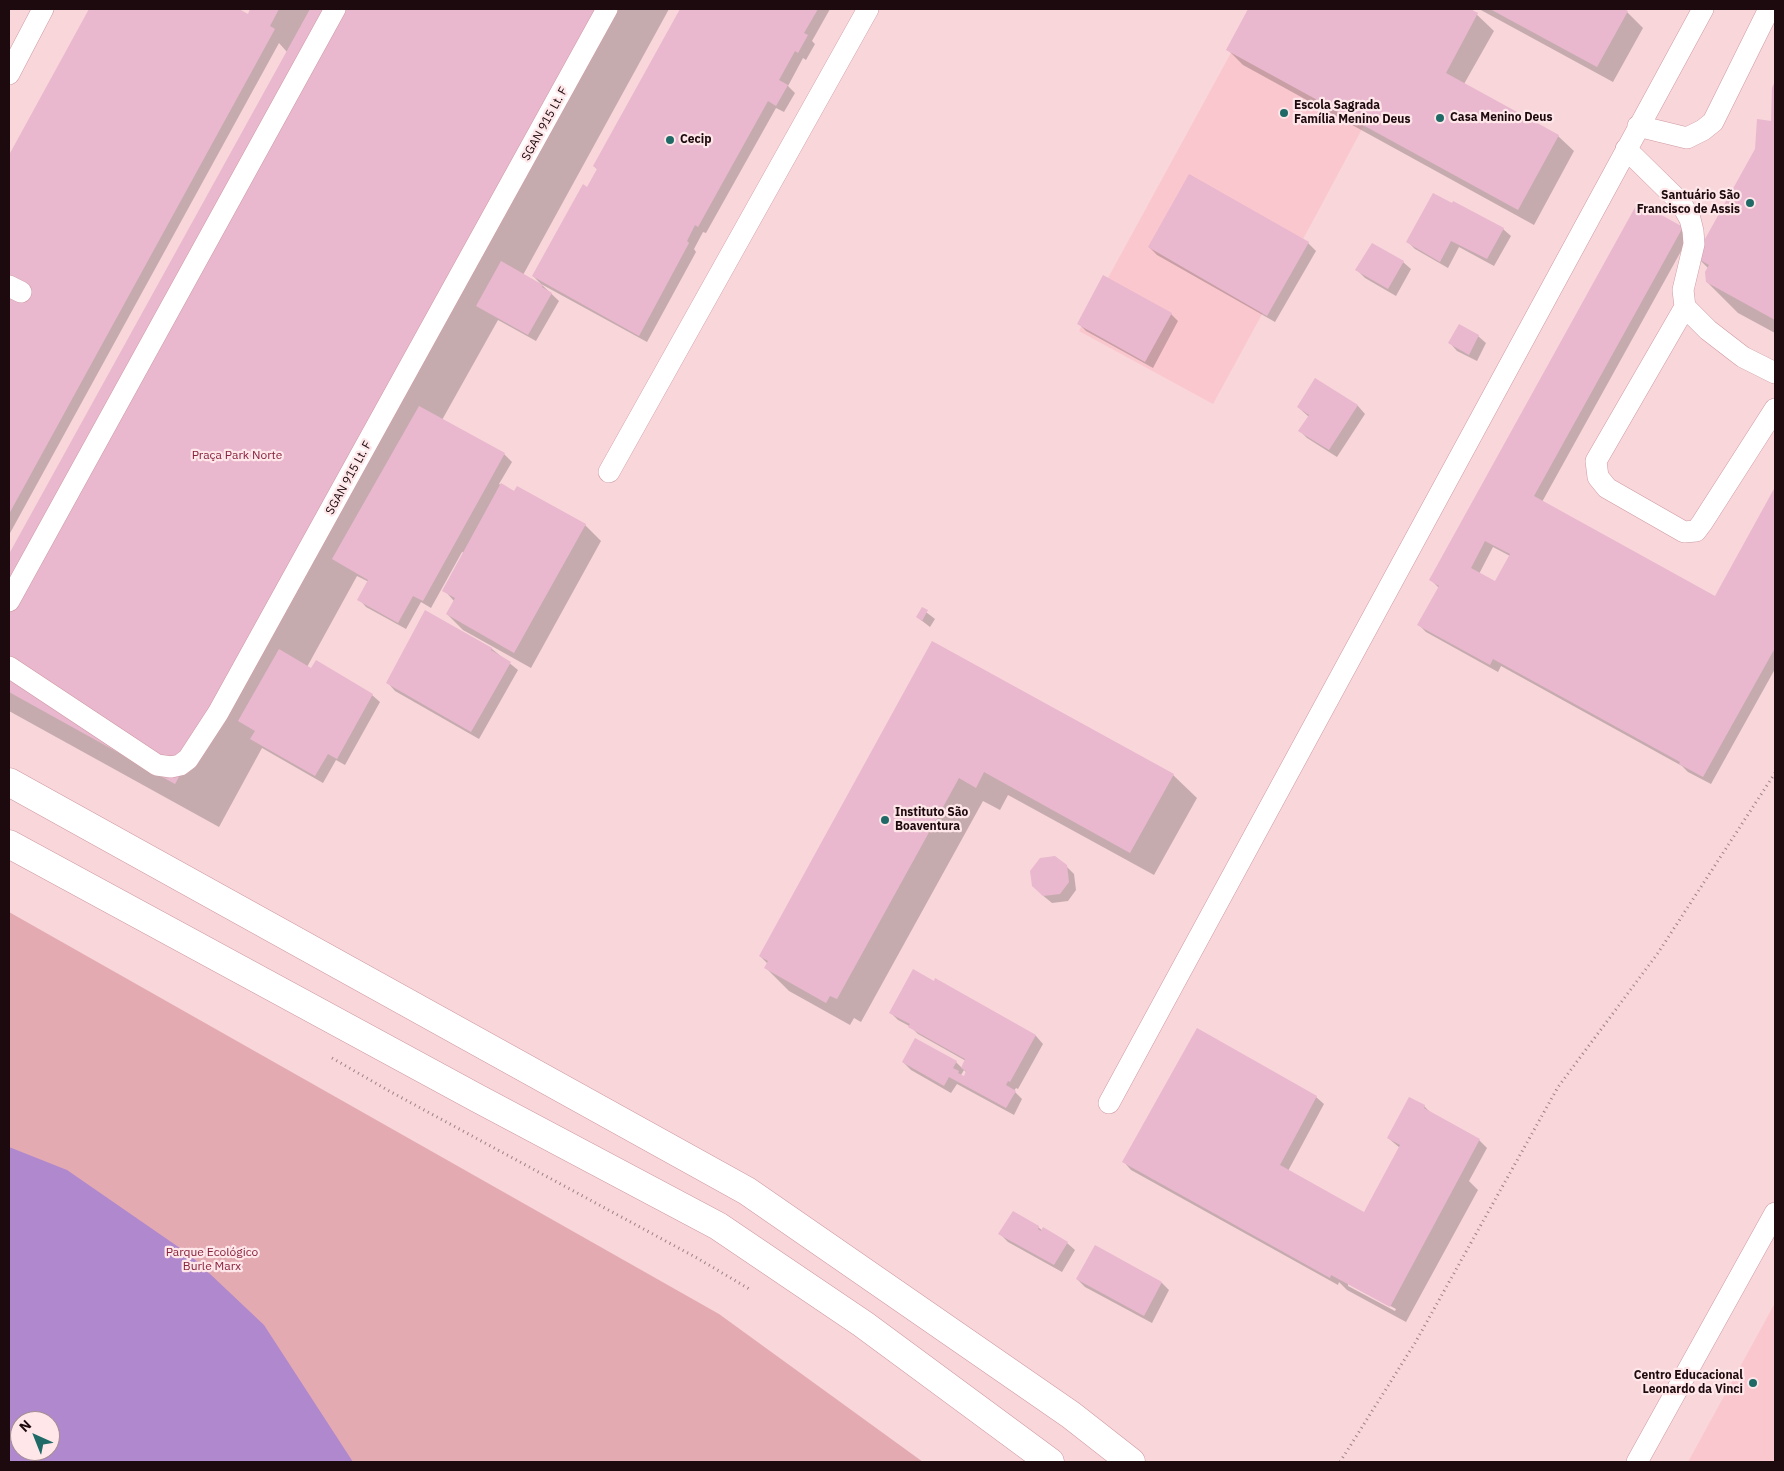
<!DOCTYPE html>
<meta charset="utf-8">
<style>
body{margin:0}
#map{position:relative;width:1784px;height:1471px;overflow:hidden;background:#f8d6da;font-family:"IBM Plex Sans",sans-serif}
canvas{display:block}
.frame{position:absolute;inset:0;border:10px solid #1d0a0e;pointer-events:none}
.north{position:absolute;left:10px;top:1411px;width:50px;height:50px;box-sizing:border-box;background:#fee6e9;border:1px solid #a48e91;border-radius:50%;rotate:316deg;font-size:14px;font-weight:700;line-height:20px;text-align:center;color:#1d0a0e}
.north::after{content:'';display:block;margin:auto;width:18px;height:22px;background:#1f6a66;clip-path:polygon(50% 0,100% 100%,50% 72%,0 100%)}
</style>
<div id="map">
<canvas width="1784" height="1471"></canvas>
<div class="frame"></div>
<div class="north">N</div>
</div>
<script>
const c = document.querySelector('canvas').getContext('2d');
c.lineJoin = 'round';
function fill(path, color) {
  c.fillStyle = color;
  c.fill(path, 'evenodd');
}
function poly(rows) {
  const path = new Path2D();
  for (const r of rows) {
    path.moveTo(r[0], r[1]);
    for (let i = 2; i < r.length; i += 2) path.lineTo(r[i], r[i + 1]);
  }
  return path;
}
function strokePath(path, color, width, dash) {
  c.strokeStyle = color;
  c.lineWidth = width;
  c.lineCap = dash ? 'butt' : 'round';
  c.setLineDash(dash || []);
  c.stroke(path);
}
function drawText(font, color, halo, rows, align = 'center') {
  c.font = font + ' "IBM Plex Sans",sans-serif';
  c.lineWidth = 4.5;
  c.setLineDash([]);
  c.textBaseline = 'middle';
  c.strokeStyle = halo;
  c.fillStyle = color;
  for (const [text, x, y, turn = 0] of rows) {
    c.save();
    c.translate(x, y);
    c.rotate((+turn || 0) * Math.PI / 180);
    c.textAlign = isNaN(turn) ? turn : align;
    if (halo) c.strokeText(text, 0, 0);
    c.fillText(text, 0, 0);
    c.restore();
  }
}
const built = poly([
 [1255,9,1426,9,1315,217,1213,404,1079,331],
 [1775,1303,1775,1462,1688,1462]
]);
const green = poly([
 [9,912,719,1314,923,1462,9,1462],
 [20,1421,50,1421,50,1451,20,1451]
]);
const water = poly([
 [9,1147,67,1170,190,1255,264,1325,353,1462,9,1462],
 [20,1421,50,1421,50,1451,20,1451]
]);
const shadow = poly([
 [91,9,236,9,248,15,252,9,669,9,523,275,542,285,559,301,536,341,498,320,442,420,504,454,512,462,499,484,585,525,601,541,531,668,463,630,447,614,454,601,444,590,464,553,462,552,431,608,421,602,406,629,366,607,359,599,369,582,357,576,307,667,372,695,380,702,345,765,336,760,323,783,262,748,219,827,9,711,9,557,287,52,279,43,9,535,9,158],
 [681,9,830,9,812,41,815,44,806,60,803,58,788,86,795,93,784,112,776,108,706,233,703,232,694,249,696,252,647,342,541,284,533,276,588,189,598,170,594,166],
 [1249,9,1471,9,1494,31,1464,84,1558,136,1574,151,1534,225,1243,65,1227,49],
 [1479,9,1621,9,1627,12,1643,28,1613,82],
 [1775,84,1775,333,1738,313,1707,282,1708,268,1697,257,1772,122,1773,88],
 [1190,175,1308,243,1316,251,1275,322,1157,255,1149,247],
 [1682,228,1690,235,1542,502,1715,598,1775,489,1775,669,1711,784,1688,772,1682,766,1501,666,1498,672,1426,632,1419,625,1439,588,1431,580],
 [1493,547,1510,556,1496,583,1479,574],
 [1503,229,1511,236,1494,266,1459,247,1448,268,1415,249,1408,242],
 [1403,262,1411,269,1396,296,1365,278,1357,270],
 [1171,314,1178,321,1153,368,1086,331,1078,323],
 [1478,336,1486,343,1477,361,1457,351,1450,343],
 [1316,380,1358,406,1365,414,1337,457,1307,438,1300,431,1309,417,1298,407],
 [922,609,935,619,930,627,917,617],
 [426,612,492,649,518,670,479,739,395,691,388,683],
 [933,643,1173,775,1197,798,1154,875,1008,795,1000,810,983,801,861,1022,854,1018,850,1025,789,991,766,968,768,964,760,956],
 [1066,866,1074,874,1076,890,1068,901,1052,903,1041,894],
 [936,980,1036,1036,1043,1044,1018,1089,1016,1088,1014,1091,1022,1099,1014,1115,957,1084,951,1093,911,1070,903,1062,916,1040,956,1062,962,1068,966,1061,918,1034,911,1027,898,1020,891,1013],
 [964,1070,967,1073,964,1078,961,1075],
 [1316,1097,1324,1104,1288,1171,1364,1214,1400,1148,1388,1138,1424,1106,1432,1114,1479,1140,1487,1148,1469,1181,1478,1190,1406,1322,1347,1290,1339,1282,1338,1285,1131,1170,1124,1162],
 [1348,1283,1396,1309,1395,1311,1348,1286],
 [1038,1227,1043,1231,1067,1243,1075,1250,1062,1272,1008,1242,1000,1234],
 [1077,1279,1162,1283,1169,1290,1152,1323,1085,1287]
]);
const building = poly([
 [89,9,239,9,248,14,250,9,279,9,270,26,275,29,9,514,9,155],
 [310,9,602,9,175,784,9,692,9,554],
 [680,9,818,9,804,33,808,35,798,53,795,51,779,80,788,85,776,106,768,101,698,227,695,225,687,241,689,243,639,336,532,276,583,184,587,187,597,169,593,166],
 [1248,9,1470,9,1478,13,1446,73,1559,135,1518,210,1226,50],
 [1490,9,1624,9,1628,11,1597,67],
 [1775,81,1775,320,1706,282,1705,272,1709,265,1695,257,1755,149,1757,119,1771,121,1772,88],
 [1189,174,1309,242,1267,316,1148,247],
 [1433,193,1452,203,1453,201,1504,228,1487,259,1451,241,1440,262,1406,242],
 [1638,202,1683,227,1534,496,1715,596,1775,487,1775,648,1703,777,1679,764,1680,762,1493,659,1490,665,1417,625,1439,586,1429,580],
 [1485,541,1510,554,1495,581,1471,568],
 [1372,243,1404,261,1388,289,1355,270],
 [501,261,543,285,542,287,552,293,528,335,476,306],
 [1103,275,1172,313,1145,362,1077,324],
 [1459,324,1479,335,1469,355,1448,343],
 [1315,378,1358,405,1329,450,1298,431,1309,415,1297,407],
 [419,406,505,453,423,601,413,596,398,623,357,600,368,580,332,559],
 [501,483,514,491,517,486,586,524,514,653,446,614,455,598,442,591],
 [922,607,928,610,922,621,916,617],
 [425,610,492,648,491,650,511,662,471,732,386,683],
 [932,641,1174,774,1130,853,984,772,976,788,959,778,837,999,830,996,826,1003,764,968,768,961,759,956],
 [279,649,311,668,316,660,373,694,337,759,328,754,315,776,250,739,255,731,238,721],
 [1055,856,1067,865,1069,882,1060,894,1043,896,1032,886,1030,871,1040,858],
 [913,969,934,981,935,978,1036,1035,1010,1082,1008,1081,1006,1085,1016,1091,1006,1108,949,1077,944,1086,902,1062,915,1038,957,1061,953,1068,959,1071,958,1073,964,1076,966,1071,961,1068,965,1059,908,1027,910,1024,889,1013],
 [1197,1028,1317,1096,1280,1165,1364,1212,1400,1145,1387,1138,1409,1097,1425,1105,1424,1108,1480,1139,1390,1307,1331,1275,1330,1278,1122,1162],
 [1013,1211,1039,1226,1038,1229,1041,1231,1043,1227,1068,1242,1054,1265,998,1234],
 [1095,1245,1162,1282,1144,1316,1076,1279]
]);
const path = poly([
 [332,1058,391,1092,697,1258,751,1290],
 [1340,1462,1415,1343,1558,1087,1658,953,1775,773]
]);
const service = poly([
 [9,74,43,9],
 [1638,126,1687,138,1703,130,1713,122,1769,9],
 [1626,149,1681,203,1690,219,1693,231,1694,244,1683,290,1685,307,1708,330,1743,357,1775,373],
 [9,286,21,292],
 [1685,307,1596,461,1598,477,1607,488,1684,532,1696,531,1702,523,1775,409],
 [609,472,868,9],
 [9,601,335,9],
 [9,667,157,765,171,767,180,765,188,759,218,713,607,9],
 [1109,1103,1703,9],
 [1637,1462,1775,1213]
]);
const tertiary = poly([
 [9,782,747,1191,1071,1415,1131,1462],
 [9,844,477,1098,718,1226,863,1324,1050,1462]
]);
const markers = [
 [1284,113,5,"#1f6a66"],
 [1440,118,5,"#1f6a66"],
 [670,140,5,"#1f6a66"],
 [1750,203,5,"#1f6a66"],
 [885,820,5,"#1f6a66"],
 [1753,1383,5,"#1f6a66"]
];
const poiNames = [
 ["Escola Sagrada",1294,106],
 ["Família Menino Deus",1294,120],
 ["Casa Menino Deus",1450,118],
 ["Cecip",680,140],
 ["Santuário São",1740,196,"right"],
 ["Francisco de Assis",1740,210,"right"],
 ["Instituto São",895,813],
 ["Boaventura",895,827],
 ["Centro Educacional",1743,1376,"right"],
 ["Leonardo da Vinci",1743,1390,"right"]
];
const streetNames = [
 ["SGAN 915 Lt. F",545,124,-61],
 ["SGAN 915 Lt. F",349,478,-61]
];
const parkNames = [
 ["Praça Park Norte",237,456],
 ["Parque Ecológico",212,1253],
 ["Burle Marx",212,1267]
];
fill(built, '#fbc7ce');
fill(green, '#e4aab2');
fill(water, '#af88ce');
fill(shadow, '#0003');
fill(building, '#e9b7ce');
strokePath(service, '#cf99a1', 22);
strokePath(tertiary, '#cf99a1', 29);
strokePath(path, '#9d8185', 3, [1, 4]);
strokePath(service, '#fff', 21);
strokePath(tertiary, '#fff', 28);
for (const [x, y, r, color] of markers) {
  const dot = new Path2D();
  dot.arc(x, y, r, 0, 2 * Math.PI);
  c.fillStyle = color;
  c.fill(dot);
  strokePath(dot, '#fee6e9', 2);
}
drawText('bold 12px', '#1d0a0e', '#fee6e9', poiNames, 'left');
drawText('12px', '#1d0a0e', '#fee6e9', streetNames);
drawText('12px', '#88213e', '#fee6e9', parkNames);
</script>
